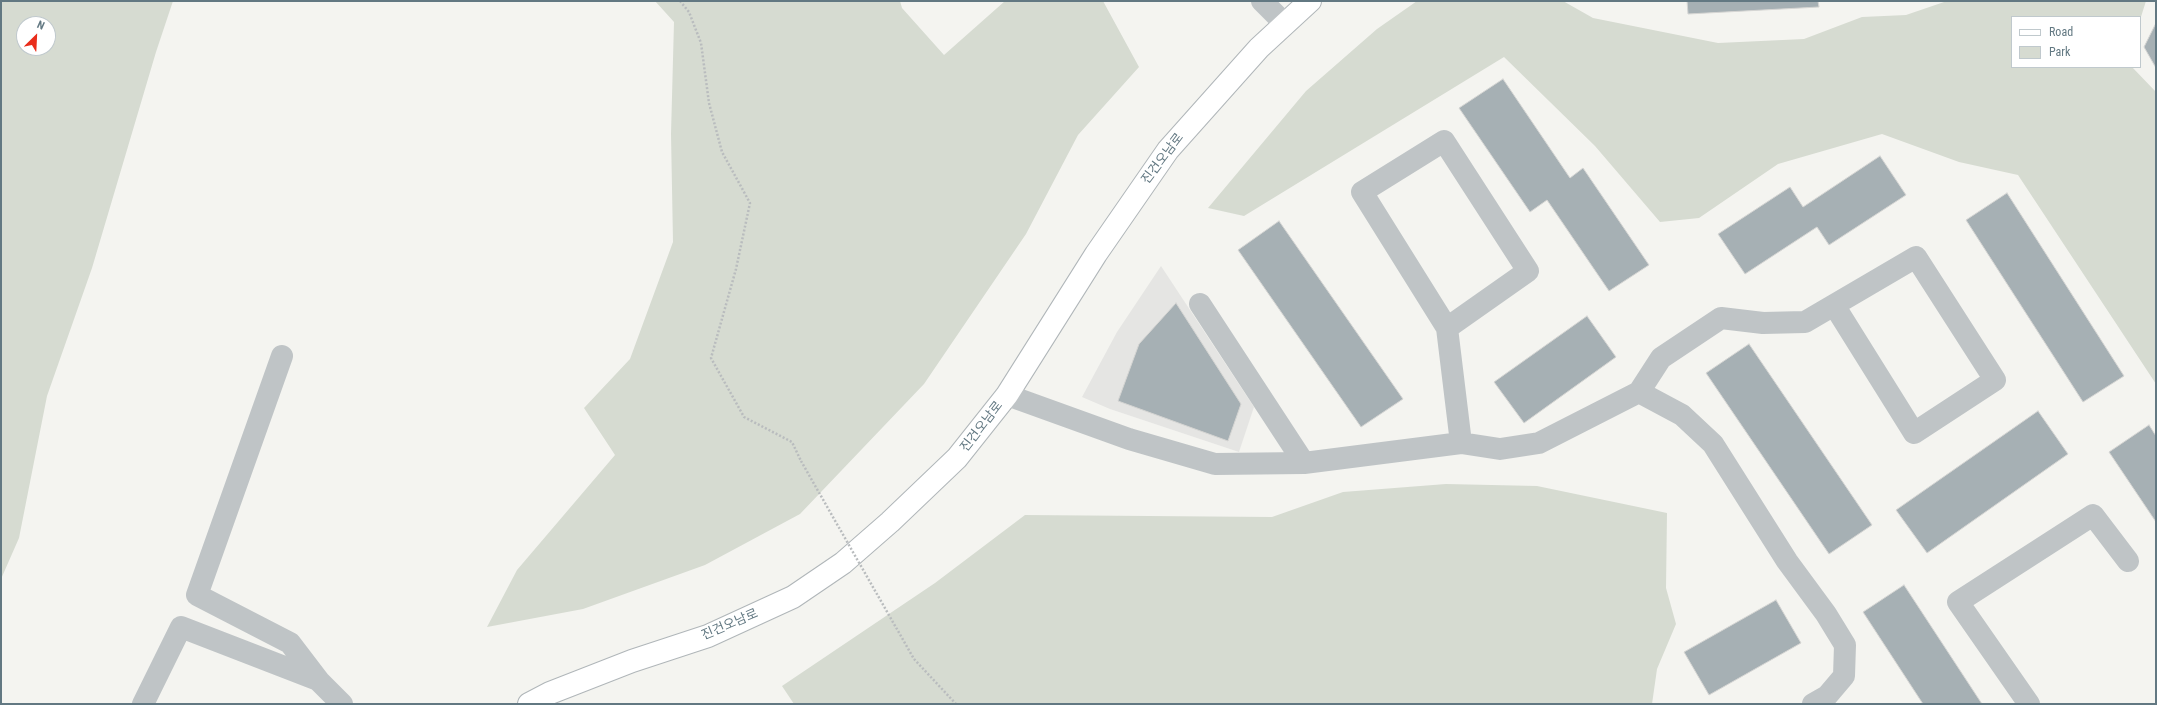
<!DOCTYPE html>
<meta charset="utf-8">
<style>
body{margin:0}
#map{position:relative;width:2157px;height:705px;overflow:hidden;background:#f4f4f0;font-family:"Roboto Condensed",sans-serif}
canvas{display:block}
.frame{position:absolute;inset:0;border:2px solid #627882;pointer-events:none}
.legend{position:absolute;left:2011px;top:16px;width:130px;height:52px;box-sizing:border-box;background:#fff;border:1px solid #c0c9cd;margin:0;padding:5px 7px;list-style:none;font-size:12px;color:#627882}
.legend li{display:flex;align-items:center;gap:8px;height:20px}
.legend b{width:20px;border:1px solid #c0c9cd}
.north{position:absolute;left:16px;top:16px;width:40px;height:40px;box-sizing:border-box;background:#fff;border:1px solid #c0c9cd;border-radius:50%;rotate:24deg;font-size:11px;font-weight:700;line-height:16px;text-align:center;color:#627882}
.north::after{content:'';display:block;margin:auto;width:14px;height:18px;background:#e92d1b;clip-path:polygon(50% 0,100% 100%,50% 72%,0 100%)}
</style>
<div id="map">
<canvas width="2157" height="705"></canvas>
<div class="frame"></div>
<ul class="legend">
<li><b style="height:5px;background:#fff"></b>Road</li>
<li><b style="height:11px;background:#d6dbd1"></b>Park</li>
</ul>
<div class="north">N</div>
</div>
<script>
const c = document.querySelector('canvas').getContext('2d');
c.lineJoin = 'round';
function fill(path, color) {
  c.fillStyle = color;
  c.fill(path, 'evenodd');
}
function poly(rows) {
  const path = new Path2D();
  for (const r of rows) {
    path.moveTo(r[0], r[1]);
    for (let i = 2; i < r.length; i += 2) path.lineTo(r[i], r[i + 1]);
  }
  return path;
}
function strokePath(path, color, width, dash) {
  c.strokeStyle = color;
  c.lineWidth = width;
  c.lineCap = dash ? 'butt' : 'round';
  c.setLineDash(dash || []);
  c.stroke(path);
}
function drawText(font, color, halo, rows, align = 'center') {
  c.font = font + ' "Roboto Condensed","Noto Sans KR",sans-serif';
  c.lineWidth = 4;
  c.setLineDash([]);
  c.textBaseline = 'middle';
  c.strokeStyle = halo;
  c.fillStyle = color;
  for (const [text, x, y, turn = 0] of rows) {
    c.save();
    c.translate(x, y);
    c.rotate((+turn || 0) * Math.PI / 180);
    c.textAlign = isNaN(turn) ? turn : align;
    if (halo) c.strokeText(text, 0, 0);
    c.fillText(text, 0, 0);
    c.restore();
  }
}
const built = poly([
 [1161,266,1254,407,1239,452,1110,409,1082,397,1117,332]
]);
const green = poly([
 [1,1,173,1,156,52,92,268,47,396,19,538,1,579],
 [24,24,48,24,48,48,24,48],
 [655,1,900,1,902,8,944,55,1005,1,1103,1,1139,67,1078,135,1026,234,924,384,800,514,705,565,583,609,487,627,517,570,615,455,584,408,630,359,673,242,671,134,674,22],
 [1417,1,1563,1,1593,18,1718,43,1804,39,1862,17,1906,15,1947,1,2146,1,2140,20,2140,17,2012,17,2012,67,2132,67,2156,92,2156,384,2018,175,1959,162,1882,134,1778,164,1699,218,1660,222,1595,146,1504,57,1244,216,1208,208,1306,91,1377,29],
 [1446,484,1537,486,1667,513,1666,588,1676,624,1657,669,1652,704,794,704,782,686,935,583,1025,515,1272,517,1343,492]
]);
const building = poly([
 [1687,1,1818,1,1819,7,1688,14,1687,1],
 [2156,23,2156,68,2144,47,2156,23],
 [1503,79,1570,178,1583,168,1649,265,1609,291,1547,200,1530,212,1459,108,1503,79],
 [1880,156,1906,195,1829,245,1817,227,1745,274,1718,234,1790,187,1803,207,1880,156],
 [2007,193,2124,376,2083,402,1966,220,2007,193],
 [1279,221,1403,399,1361,427,1238,250,1279,221],
 [1176,303,1241,404,1228,441,1118,401,1139,344,1176,303],
 [1587,316,1616,357,1524,423,1494,382,1587,316],
 [1749,344,1872,525,1829,554,1706,373,1749,344],
 [2038,411,2068,454,1927,553,1896,510,2038,411],
 [2149,425,2156,436,2156,522,2109,452,2149,425],
 [1904,585,1982,704,1923,704,1863,612,1904,585],
 [1776,600,1801,643,1709,695,1684,652,1776,600]
]);
const path = poly([
 [680,1,689,12,701,43,709,103,722,152,750,203,736,269,711,358,744,417,792,442,801,461],
 [914,659,956,704]
]);
const minor = poly([
 [1262,1,1285,24],
 [1200,304,1304,463],
 [1447,328,1528,271,1444,141,1362,192,1447,328,1461,443],
 [282,356,197,595,290,643,319,681,342,704],
 [1639,392,1682,415,1713,444,1787,561,1826,614,1845,645,1844,676,1827,696,1813,704],
 [1007,395,1129,439,1215,464,1304,463,1461,443,1500,449,1539,443,1639,392,1661,358,1721,318,1763,323,1805,322,1916,257,1995,380,1914,433,1834,305],
 [143,704,181,627,318,680],
 [2029,704,1958,602,2093,515,2128,561]
]);
const major = poly([
 [529,704,550,693,632,661,708,636,793,597,843,563,890,522,957,458,1007,395,1096,254,1168,150,1259,48,1310,1]
]);
const pathBridge = poly([
 [801,461,914,659]
]);
const streetNames = [
 ["진건오남로",1163,159,-53],
 ["진건오남로",982,427,-52],
 ["진건오남로",730,625,-23]
];
fill(built, '#e5e5e3');
fill(green, '#d6dbd1');
fill(building, '#a6b0b4');
strokePath(building, '#d5d5d3', 1);
strokePath(major, '#b0b6b9', 24);
strokePath(path, '#b9bcbe', 2.5, [2, 2]);
strokePath(minor, '#bfc4c6', 22);
strokePath(major, '#fff', 22);
strokePath(pathBridge, '#b9bcbe', 2.5, [2, 2]);
drawText('13px', '#627882', '#fff', streetNames);
</script>
